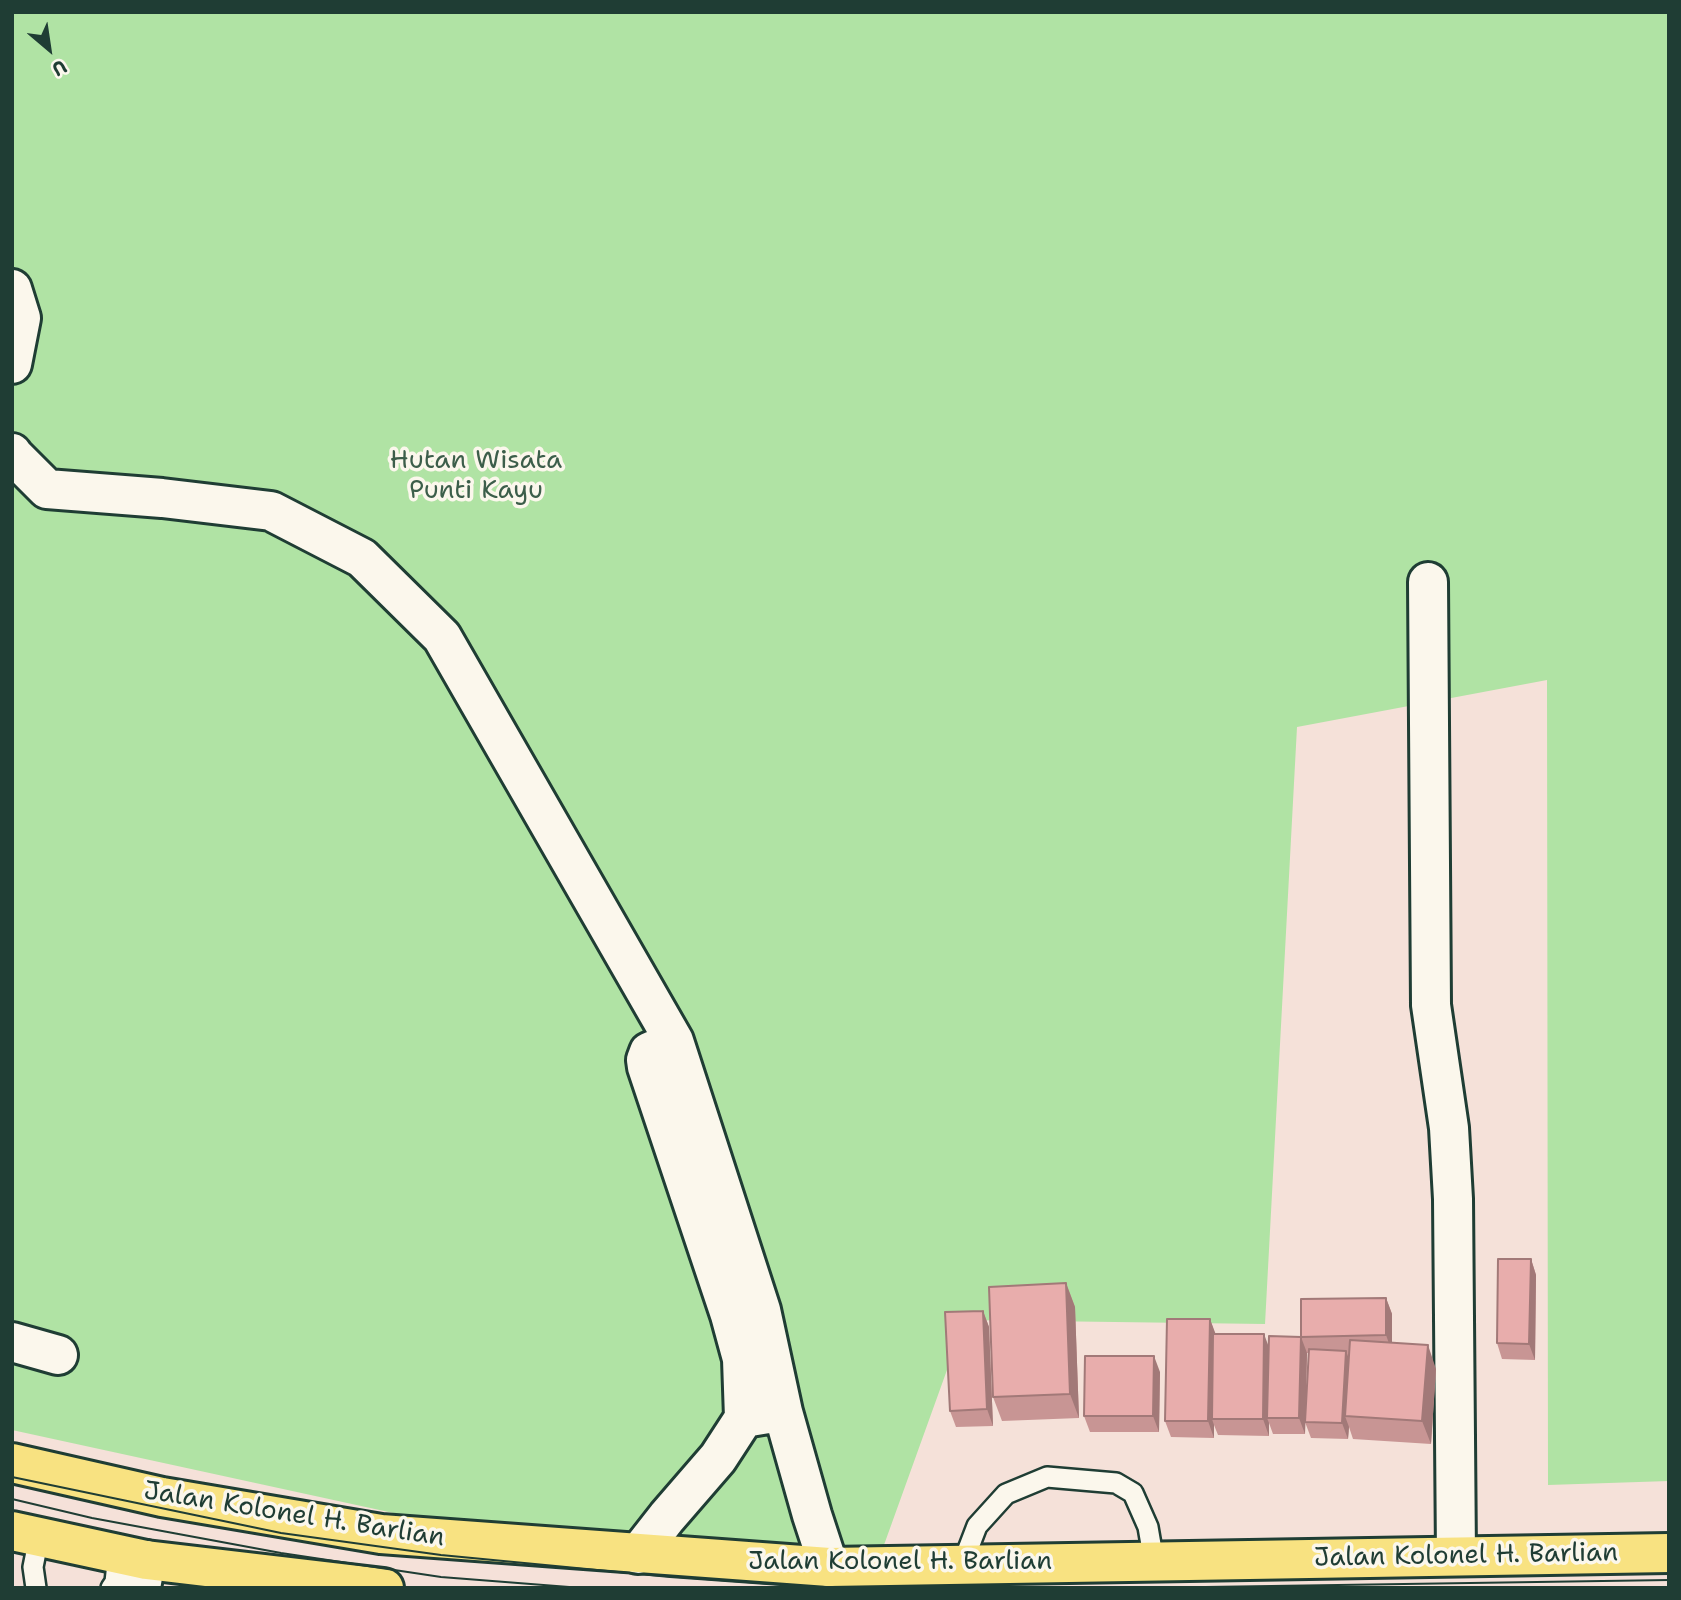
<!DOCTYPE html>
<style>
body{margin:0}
#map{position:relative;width:1681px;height:1600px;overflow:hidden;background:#f5e1d9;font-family:"Shantell Sans",sans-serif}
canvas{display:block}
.frame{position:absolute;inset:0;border:14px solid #1f3d34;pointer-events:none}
.north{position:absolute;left:14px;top:14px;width:70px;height:70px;-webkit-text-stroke:5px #fbf7ec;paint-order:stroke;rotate:151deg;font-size:19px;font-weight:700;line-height:28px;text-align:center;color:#1f3d34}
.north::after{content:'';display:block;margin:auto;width:24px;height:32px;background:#1f3d34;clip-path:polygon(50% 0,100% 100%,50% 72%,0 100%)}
</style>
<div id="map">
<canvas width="1681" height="1600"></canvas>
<div class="frame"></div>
<div class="north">U</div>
</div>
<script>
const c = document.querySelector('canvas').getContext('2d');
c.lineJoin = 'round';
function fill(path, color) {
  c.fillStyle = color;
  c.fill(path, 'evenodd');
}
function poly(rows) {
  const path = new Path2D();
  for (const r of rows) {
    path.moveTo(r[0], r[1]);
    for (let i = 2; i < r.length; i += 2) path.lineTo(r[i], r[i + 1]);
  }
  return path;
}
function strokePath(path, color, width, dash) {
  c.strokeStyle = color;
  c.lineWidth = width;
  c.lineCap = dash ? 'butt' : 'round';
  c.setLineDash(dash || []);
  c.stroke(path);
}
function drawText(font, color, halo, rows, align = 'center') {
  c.font = font + ' "Shantell Sans",sans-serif';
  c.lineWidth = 7;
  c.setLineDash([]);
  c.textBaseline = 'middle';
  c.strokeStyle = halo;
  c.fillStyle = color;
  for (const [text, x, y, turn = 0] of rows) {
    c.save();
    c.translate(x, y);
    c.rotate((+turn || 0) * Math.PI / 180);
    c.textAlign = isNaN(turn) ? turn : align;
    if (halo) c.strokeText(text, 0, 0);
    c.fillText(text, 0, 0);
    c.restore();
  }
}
const green = poly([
 [12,12,1669,12,1669,1481,1548,1485,1547,680,1297,727,1265,1324,965,1320,871,1581,453,1526,12,1430]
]);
const service = poly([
 [962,1565,977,1526,1006,1494,1047,1477,1116,1483,1133,1493,1148,1527,1154,1562],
 [36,1588,33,1567,39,1537],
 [111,1588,115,1582,118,1554]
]);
const minor = poly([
 [12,289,21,318,12,364],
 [12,453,14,456,47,489,162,498,271,511,362,558,442,637,674,1041,761,1310,783,1412,812,1515,829,1567],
 [1428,582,1431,1005,1449,1128,1453,1199,1456,1556],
 [674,1041,649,1052,646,1060,647,1067,730,1315,742,1359,744,1418],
 [12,1342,58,1355],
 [638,1554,667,1517,718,1458,744,1418,768,1414],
 [141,1588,146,1560]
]);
const trunk = poly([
 [12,1463,162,1497,381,1534,829,1567,1669,1553],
 [12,1531,146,1560,384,1588]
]);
const tram = poly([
 [12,1477,281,1533,441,1555,670,1577,822,1588],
 [12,1499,92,1518,281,1553,441,1577,582,1588],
 [1139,1588,1669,1580]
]);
const wall = poly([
 [1531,1259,1536,1275,1535,1360,1502,1359,1497,1343],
 [1066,1283,1075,1307,1079,1418,1002,1421,993,1397],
 [1386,1298,1392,1314,1392,1343,1436,1369,1431,1444,1353,1439,1349,1427,1348,1439,1311,1438,1305,1422,1309,1353,1307,1353,1305,1434,1273,1434,1269,1423,1269,1436,1218,1435,1214,1425,1214,1438,1171,1437,1165,1421,1210,1319,1215,1334,1268,1347,1301,1337],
 [983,1311,989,1327,993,1426,956,1427,950,1411],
 [1160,1372,1159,1432,1090,1432,1084,1416]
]);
const shadedWall = poly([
 [1531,1259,1536,1275,1535,1360,1529,1344],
 [1066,1283,1075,1307,1079,1418,1070,1394],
 [1386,1298,1392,1314,1392,1352,1386,1335],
 [983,1311,989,1327,993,1426,987,1409],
 [1210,1319,1216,1335,1212,1419,1214,1425,1214,1438,1208,1421],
 [1264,1334,1270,1350,1267,1418,1269,1423,1269,1436,1263,1419],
 [1301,1337,1307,1353,1305,1434,1299,1418],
 [1428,1345,1436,1369,1431,1444,1422,1421],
 [1346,1351,1352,1367,1345,1416,1349,1427,1348,1439,1342,1423],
 [1154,1356,1160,1372,1159,1432,1153,1416]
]);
const building = poly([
 [1498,1259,1531,1259,1529,1344,1497,1343,1498,1259],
 [1066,1283,1070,1394,993,1397,989,1287,1066,1283],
 [1386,1298,1386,1335,1301,1337,1299,1418,1267,1418,1269,1336,1301,1337,1301,1299,1386,1298],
 [983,1311,987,1409,950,1411,945,1312,983,1311],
 [1167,1319,1210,1319,1208,1421,1165,1421,1167,1319],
 [1213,1334,1264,1334,1263,1419,1212,1419,1213,1334],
 [1350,1340,1428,1345,1422,1421,1345,1416,1350,1340],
 [1309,1349,1346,1351,1342,1423,1305,1422,1309,1349],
 [1085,1356,1154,1356,1153,1416,1084,1416,1085,1356]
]);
const parkNames = [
 ["Hutan Wisata",476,461],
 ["Punti Kayu",476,491]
];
const streetNames = [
 ["Jalan Kolonel H. Barlian",294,1515,9],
 ["Jalan Kolonel H. Barlian",1466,1556,-1],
 ["Jalan Kolonel H. Barlian",900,1562]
];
fill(green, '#b0e3a4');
strokePath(service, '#1f3d34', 24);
strokePath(minor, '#1f3d34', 44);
strokePath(trunk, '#1f3d34', 44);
strokePath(service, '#fbf7ec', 19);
strokePath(minor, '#fbf7ec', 38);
strokePath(trunk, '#f8e281', 38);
strokePath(tram, '#1f3d34', 2);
fill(wall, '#c89594');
fill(shadedWall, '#a27978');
fill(building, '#e8adac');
strokePath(building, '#a27978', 2);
drawText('26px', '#3c5e4a', '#fbf7ec', parkNames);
drawText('26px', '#1f3d34', '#fbf7ec', streetNames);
</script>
